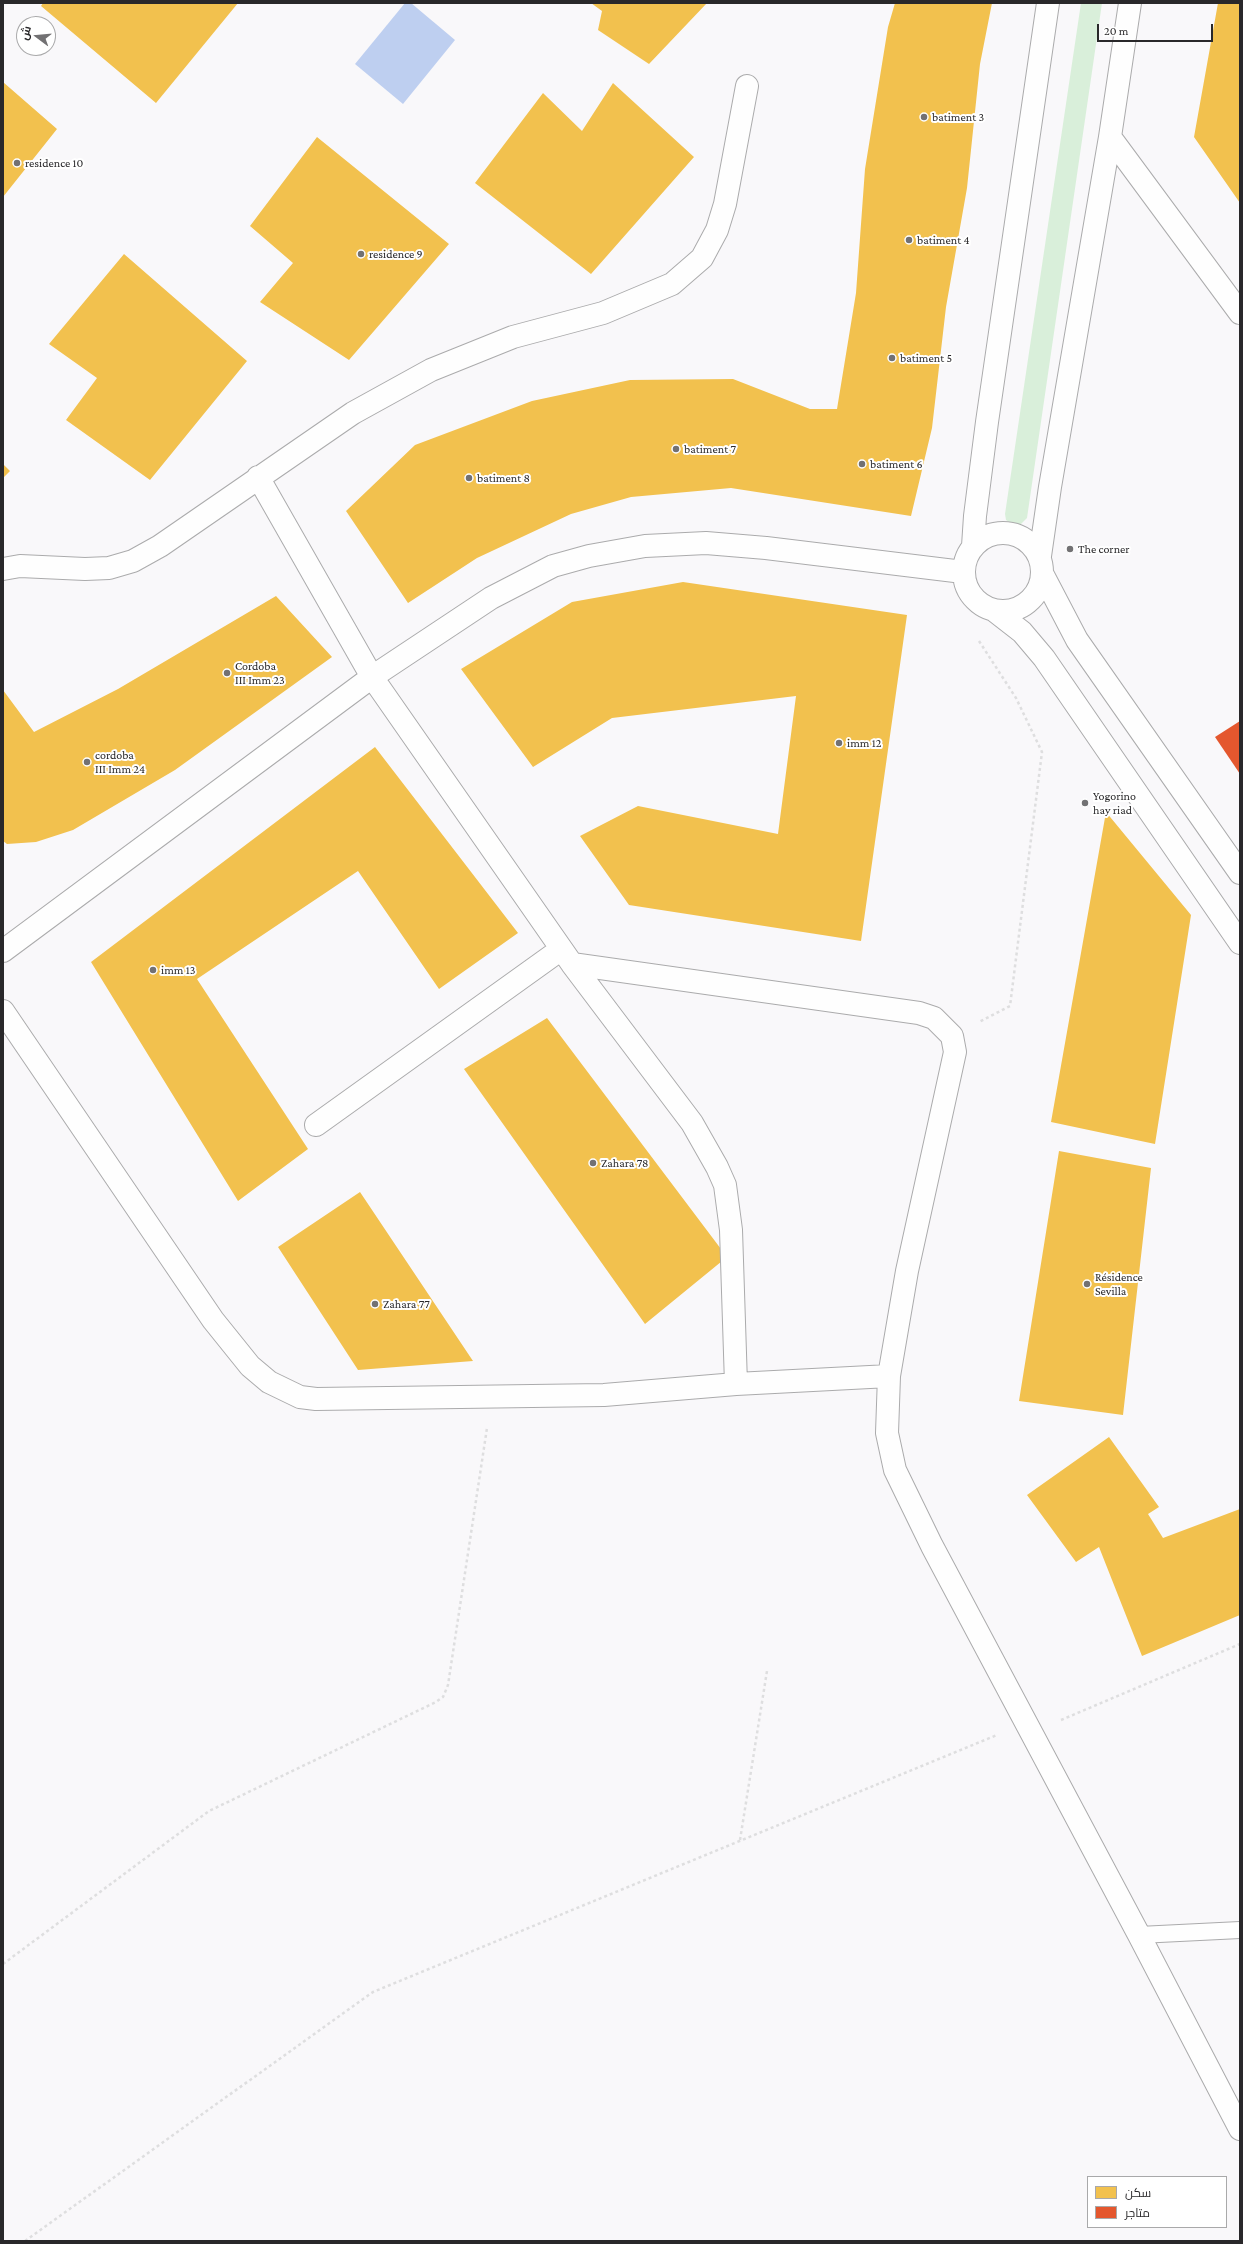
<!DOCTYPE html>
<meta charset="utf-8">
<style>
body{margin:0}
#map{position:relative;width:1243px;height:2244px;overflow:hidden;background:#f9f8fa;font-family:"Crimson Pro",Cairo,serif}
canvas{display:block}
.frame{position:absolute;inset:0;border:4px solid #29282a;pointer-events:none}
.legend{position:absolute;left:1087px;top:2176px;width:140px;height:52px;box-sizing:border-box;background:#fff;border:1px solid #a9a9aa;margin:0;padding:5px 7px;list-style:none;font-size:12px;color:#29282a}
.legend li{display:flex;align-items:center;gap:8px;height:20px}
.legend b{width:20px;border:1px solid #a9a9aa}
.north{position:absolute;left:16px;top:16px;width:40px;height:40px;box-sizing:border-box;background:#fff;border:1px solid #a9a9aa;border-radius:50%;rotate:286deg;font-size:11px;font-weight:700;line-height:16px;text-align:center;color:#29282a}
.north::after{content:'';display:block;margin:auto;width:14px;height:18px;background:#727173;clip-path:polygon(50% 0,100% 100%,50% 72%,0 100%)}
.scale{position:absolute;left:1097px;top:24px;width:116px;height:18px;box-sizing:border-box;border:2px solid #29282a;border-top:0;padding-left:5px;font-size:12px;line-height:14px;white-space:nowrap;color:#29282a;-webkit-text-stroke:3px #fff;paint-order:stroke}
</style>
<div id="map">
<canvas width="1243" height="2244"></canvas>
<div class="frame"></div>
<ul class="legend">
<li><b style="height:11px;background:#f2c14e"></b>سكن</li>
<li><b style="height:11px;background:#e4572e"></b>متاجر</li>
</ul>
<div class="north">ش</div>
<div class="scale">20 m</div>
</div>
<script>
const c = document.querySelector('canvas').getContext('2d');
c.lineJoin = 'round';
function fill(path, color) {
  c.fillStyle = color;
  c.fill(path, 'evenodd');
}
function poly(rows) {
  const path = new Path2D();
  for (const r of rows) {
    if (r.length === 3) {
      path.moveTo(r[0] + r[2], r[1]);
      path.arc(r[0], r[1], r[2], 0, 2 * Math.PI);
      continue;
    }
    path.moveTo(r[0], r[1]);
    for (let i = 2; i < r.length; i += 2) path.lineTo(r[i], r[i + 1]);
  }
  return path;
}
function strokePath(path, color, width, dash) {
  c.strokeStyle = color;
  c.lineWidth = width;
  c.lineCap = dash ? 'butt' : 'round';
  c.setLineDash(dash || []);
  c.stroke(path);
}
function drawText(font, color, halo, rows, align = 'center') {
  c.font = font + ' "Crimson Pro",serif';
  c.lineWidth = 4;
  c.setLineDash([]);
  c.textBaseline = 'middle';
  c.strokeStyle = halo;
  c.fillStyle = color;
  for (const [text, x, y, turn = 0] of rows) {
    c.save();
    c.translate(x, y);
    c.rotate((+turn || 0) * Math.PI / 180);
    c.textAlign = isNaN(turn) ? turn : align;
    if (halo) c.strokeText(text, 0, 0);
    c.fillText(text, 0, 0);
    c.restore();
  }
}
const green = poly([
 [1081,3,1102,3,1027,518,1020,525,1015,526,1006,520,1005,514]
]);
const water = poly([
 [405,3,411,3,455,40,403,104,355,64]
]);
const homes = poly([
 [43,3,238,3,156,103,41,6],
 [591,3,707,3,649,64,598,30,602,11],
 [895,3,992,3,980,64,967,188,946,307,932,428,911,516,731,488,631,497,571,514,477,558,408,603,346,511,415,445,532,401,630,380,733,379,810,409,837,409,856,293,865,169,888,27],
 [1218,3,1240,3,1240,203,1194,137],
 [3,82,57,129,3,197],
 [613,83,694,157,591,274,475,183,543,93,582,131],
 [317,137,449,244,349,360,260,302,293,263,250,226],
 [124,254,247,361,150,480,66,420,97,378,49,344],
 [3,464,10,471,3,478],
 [683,582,907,615,861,941,629,905,580,836,638,806,778,834,796,696,612,718,533,767,461,669,572,602],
 [276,596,332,657,175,770,73,830,36,842,7,844,3,841,3,690,34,732,118,689],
 [375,747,518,933,439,989,358,871,197,979,308,1149,238,1201,91,962],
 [1106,812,1191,915,1155,1144,1051,1122],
 [547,1018,727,1257,645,1324,464,1069],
 [1059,1151,1151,1168,1123,1415,1019,1401],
 [360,1192,473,1361,358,1370,278,1247],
 [1109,1437,1159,1507,1148,1514,1163,1538,1240,1509,1240,1615,1142,1656,1099,1547,1076,1562,1027,1495]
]);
const shops = poly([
 [1240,721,1240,774,1215,737]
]);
const path = poly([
 [979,641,1016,698,1042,752,1010,1006,979,1022],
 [1061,1720,1240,1644],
 [740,1840,767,1671],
 [3,1964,209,1811,436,1702,443,1697,448,1685,487,1428],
 [25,2241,373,1992,997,1735]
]);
const service = poly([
 [1139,1935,1240,1930]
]);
const minor = poly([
 [1110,137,1240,313],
 [258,477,372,677,572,964,919,1013,934,1018,952,1036,955,1052,907,1271,889,1376,887,1433,895,1470,932,1546,1139,1935,1240,2129],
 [1003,572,39],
 [973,546,975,516,987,422,1048,3],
 [1040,556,1050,487,1110,137,1130,3],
 [3,569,20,566,85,569,109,568,133,561,160,546,353,413,431,370,513,337,603,313,672,284,702,258,717,230,725,204,747,86],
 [1043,575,1077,640,1240,873],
 [995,611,1022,632,1044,658,1240,943],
 [3,951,372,677,491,598,553,566,589,556,645,546,706,543,766,548,963,572],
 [572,964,692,1123,717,1167,725,1185,731,1230,736,1384],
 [3,1011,213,1320,250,1366,269,1382,300,1397,316,1399,604,1395,736,1384,889,1376],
 [316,1125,560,950]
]);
const markers = [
 [924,117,4,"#727173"],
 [17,163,4,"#727173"],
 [909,240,4,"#727173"],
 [361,254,4,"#727173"],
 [892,358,4,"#727173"],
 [676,449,4,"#727173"],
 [862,464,4,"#727173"],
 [469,478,4,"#727173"],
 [1070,549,4,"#727173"],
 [227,673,4,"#727173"],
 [839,743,4,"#727173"],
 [87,762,4,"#727173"],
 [1085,803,4,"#727173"],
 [153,970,4,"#727173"],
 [593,1163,4,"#727173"],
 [1087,1284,4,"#727173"],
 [375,1304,4,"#727173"]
];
const poiNames = [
 ["batiment 3",932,117],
 ["residence 10",25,163],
 ["batiment 4",917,240],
 ["residence 9",369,254],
 ["batiment 5",900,358],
 ["batiment 7",684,449],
 ["batiment 6",870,464],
 ["batiment 8",477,478],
 ["The corner",1078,549],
 ["Cordoba",235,666],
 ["III Imm 23",235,680],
 ["imm 12",847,743],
 ["cordoba",95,755],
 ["III Imm 24",95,769],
 ["Yogorino",1093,796],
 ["hay riad",1093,810],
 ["imm 13",161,970],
 ["Zahara 78",601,1163],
 ["Résidence",1095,1277],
 ["Sevilla",1095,1291],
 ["Zahara 77",383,1304]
];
fill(green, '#d9efda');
fill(water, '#becff0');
fill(homes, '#f2c14e');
fill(shops, '#e4572e');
strokePath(service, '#ababac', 18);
strokePath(minor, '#ababac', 24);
strokePath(path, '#dededf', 2.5, [3, 3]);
strokePath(service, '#fefefe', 16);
strokePath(minor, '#fefefe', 22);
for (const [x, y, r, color] of markers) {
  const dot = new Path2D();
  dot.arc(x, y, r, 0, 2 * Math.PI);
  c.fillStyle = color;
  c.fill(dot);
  strokePath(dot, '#fff', 1.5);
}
drawText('12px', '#29282a', '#fff', poiNames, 'left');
</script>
